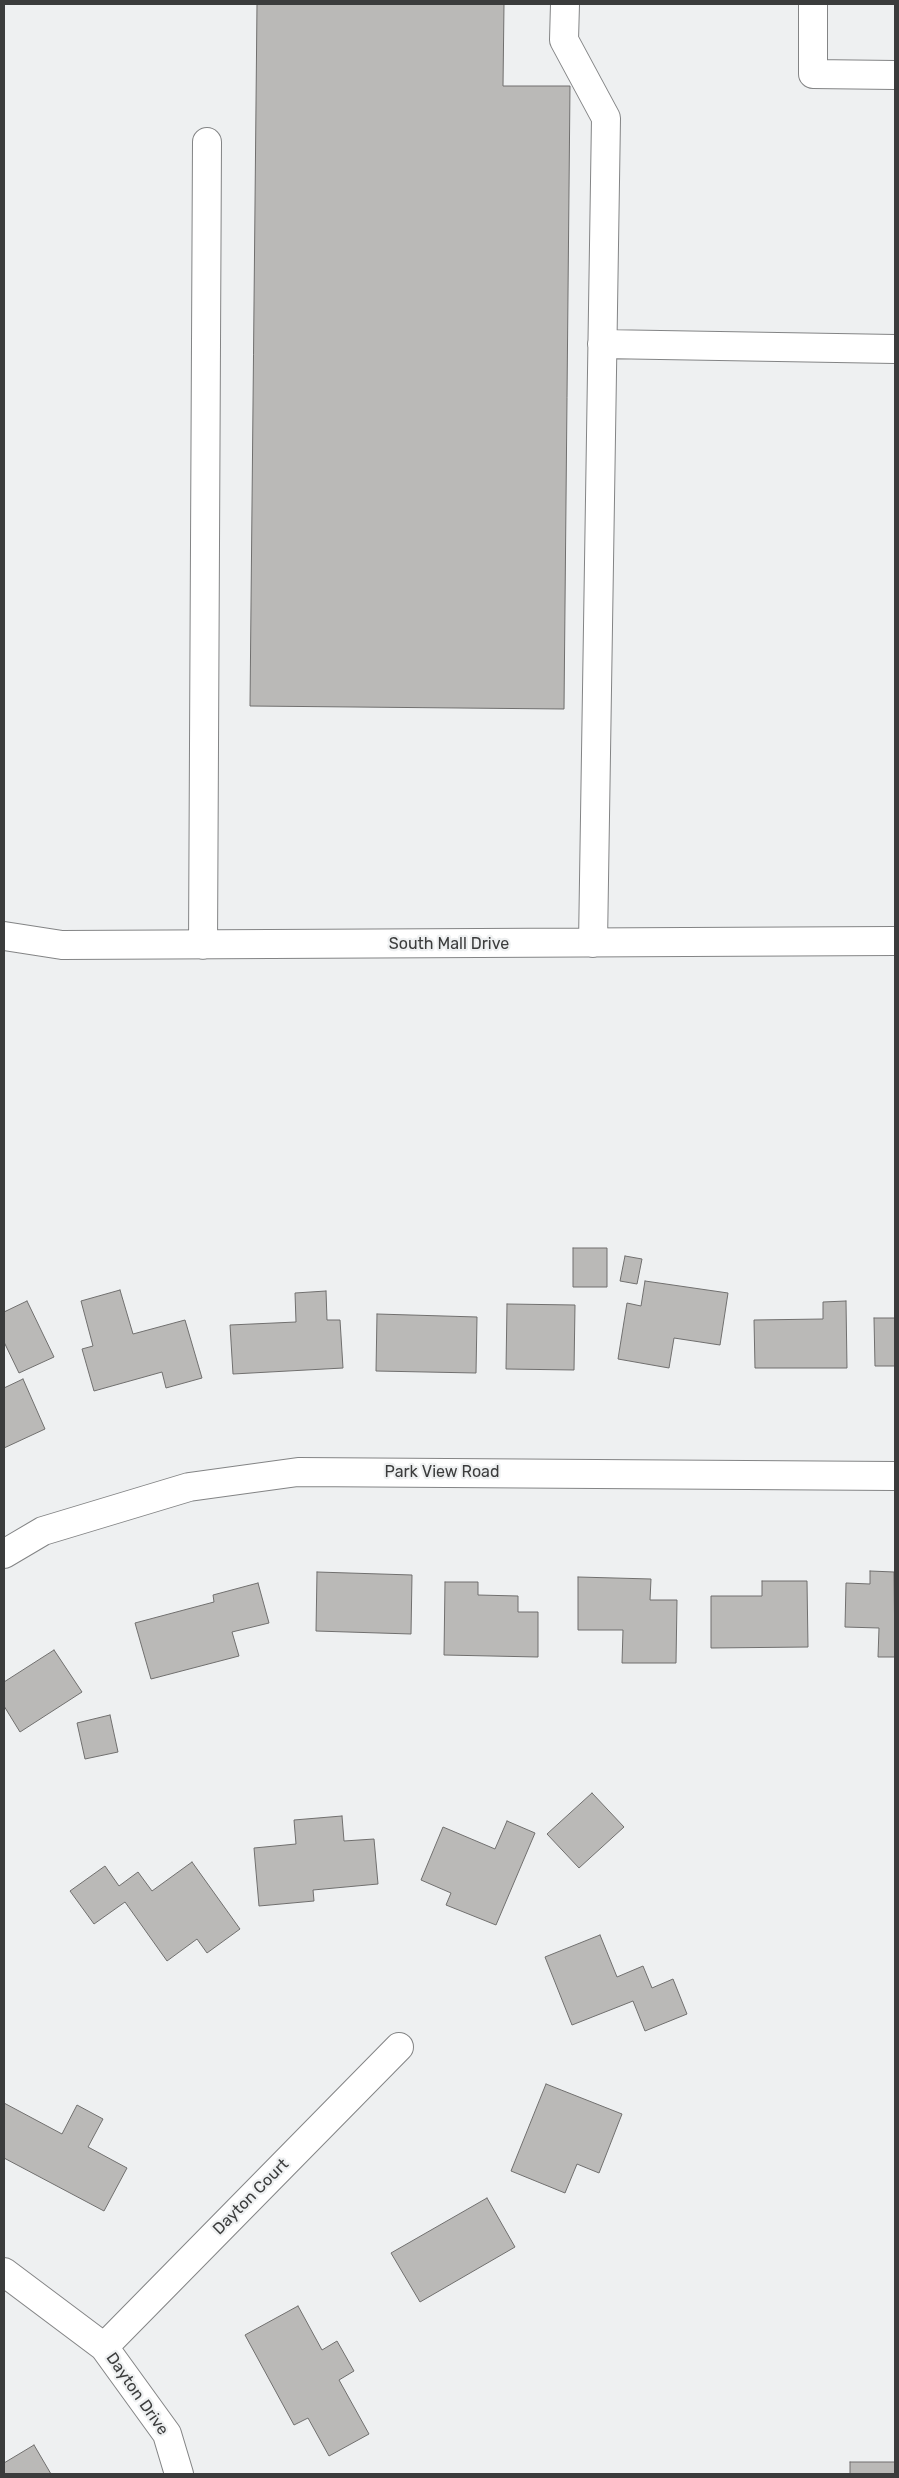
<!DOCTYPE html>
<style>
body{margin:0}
#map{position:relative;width:899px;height:2478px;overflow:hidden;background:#eef0f1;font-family:Rubik,sans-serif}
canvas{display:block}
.frame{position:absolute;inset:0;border:5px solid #3b3c3c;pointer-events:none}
</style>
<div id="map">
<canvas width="899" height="2478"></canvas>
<div class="frame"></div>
</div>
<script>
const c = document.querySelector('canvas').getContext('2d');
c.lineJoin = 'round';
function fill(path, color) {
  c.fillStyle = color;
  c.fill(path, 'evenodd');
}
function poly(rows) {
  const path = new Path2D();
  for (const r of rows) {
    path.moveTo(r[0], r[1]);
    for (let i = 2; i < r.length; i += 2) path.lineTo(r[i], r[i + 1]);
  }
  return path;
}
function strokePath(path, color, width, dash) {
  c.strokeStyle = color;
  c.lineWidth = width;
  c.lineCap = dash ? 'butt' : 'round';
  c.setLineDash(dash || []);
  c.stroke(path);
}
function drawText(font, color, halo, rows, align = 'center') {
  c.font = font + ' Rubik,sans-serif';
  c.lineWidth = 4.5;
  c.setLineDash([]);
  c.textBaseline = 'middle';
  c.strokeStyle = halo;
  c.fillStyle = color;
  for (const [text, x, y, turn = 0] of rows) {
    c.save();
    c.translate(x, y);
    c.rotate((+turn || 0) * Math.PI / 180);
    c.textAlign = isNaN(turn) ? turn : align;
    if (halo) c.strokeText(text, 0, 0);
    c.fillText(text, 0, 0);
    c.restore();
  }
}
const building = poly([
 [257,4,504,4,503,86,570,86,564,709,250,706,257,4],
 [573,1248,607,1248,607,1287,573,1287,573,1248],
 [625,1256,642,1259,637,1284,620,1281,625,1256],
 [645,1281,728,1293,720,1345,674,1338,669,1368,618,1359,627,1303,641,1306,645,1281],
 [120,1290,133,1334,185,1320,202,1378,166,1388,162,1372,94,1391,82,1349,93,1346,81,1301,120,1290],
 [326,1291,327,1320,340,1320,343,1368,233,1374,230,1325,296,1322,295,1293,326,1291],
 [27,1301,54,1357,19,1373,4,1342,4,1312,27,1301],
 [846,1301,847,1368,755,1368,754,1320,823,1319,823,1302,846,1301],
 [507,1304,575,1305,574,1370,506,1369,507,1304],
 [377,1314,477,1317,476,1373,376,1371,377,1314],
 [874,1318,895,1318,895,1366,875,1366,874,1318],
 [23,1379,45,1429,4,1448,4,1388,23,1379],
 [870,1571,894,1572,895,1657,878,1657,879,1628,845,1627,846,1583,870,1584,870,1571],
 [317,1572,412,1575,411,1634,316,1631,317,1572],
 [578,1577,651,1579,650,1600,677,1600,676,1663,622,1663,623,1630,578,1630,578,1577],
 [762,1581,807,1581,808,1647,711,1648,711,1596,762,1596,762,1581],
 [445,1582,478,1582,478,1595,518,1596,518,1612,538,1612,538,1657,444,1655,445,1582],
 [258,1583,269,1623,232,1632,239,1656,151,1679,135,1623,214,1602,213,1595,258,1583],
 [54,1650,82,1692,20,1732,4,1706,4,1682,54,1650],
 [110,1715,118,1752,85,1759,77,1723,110,1715],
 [592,1793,624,1827,579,1868,547,1834,592,1793],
 [342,1816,344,1841,374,1839,378,1884,313,1890,314,1901,259,1906,254,1848,296,1844,294,1820,342,1816],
 [507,1821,535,1833,496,1925,446,1905,451,1893,421,1880,443,1827,495,1849,507,1821],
 [192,1862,240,1929,207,1953,197,1939,167,1961,125,1902,94,1924,70,1891,105,1866,119,1886,138,1872,152,1891,192,1862],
 [600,1935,617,1977,643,1966,652,1988,673,1979,687,2014,645,2031,633,2001,572,2025,545,1957,600,1935],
 [546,2084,622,2114,599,2173,577,2164,565,2193,511,2171,546,2084],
 [4,2103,62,2134,77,2105,103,2119,88,2147,127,2168,104,2211,4,2158,4,2103],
 [487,2198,515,2247,420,2302,391,2253,487,2198],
 [298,2306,322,2350,337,2341,354,2371,339,2380,369,2434,329,2456,308,2418,294,2425,245,2335,298,2306],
 [34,2445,51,2474,4,2474,4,2463,34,2445],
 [850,2462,895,2462,895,2474,850,2474,850,2462]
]);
const minor = poly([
 [565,4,564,40,606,118,593,943],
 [813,4,813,74,895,75],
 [602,344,895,349],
 [4,936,62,945,895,941],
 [203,945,207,142],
 [4,1554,43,1531,189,1487,298,1472,895,1476],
 [4,2272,104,2347,167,2434,179,2474],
 [104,2347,399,2047]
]);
const streetNames = [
 ["South Mall Drive",449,944],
 ["Park View Road",442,1472],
 ["Dayton Court",251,2197,-45],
 ["Dayton Drive",137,2394,55]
];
fill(building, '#bab9b7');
strokePath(building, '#706f6e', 1);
strokePath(minor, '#838485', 30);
strokePath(minor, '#fff', 28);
drawText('16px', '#3b3c3c', '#eef0f1', streetNames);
</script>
